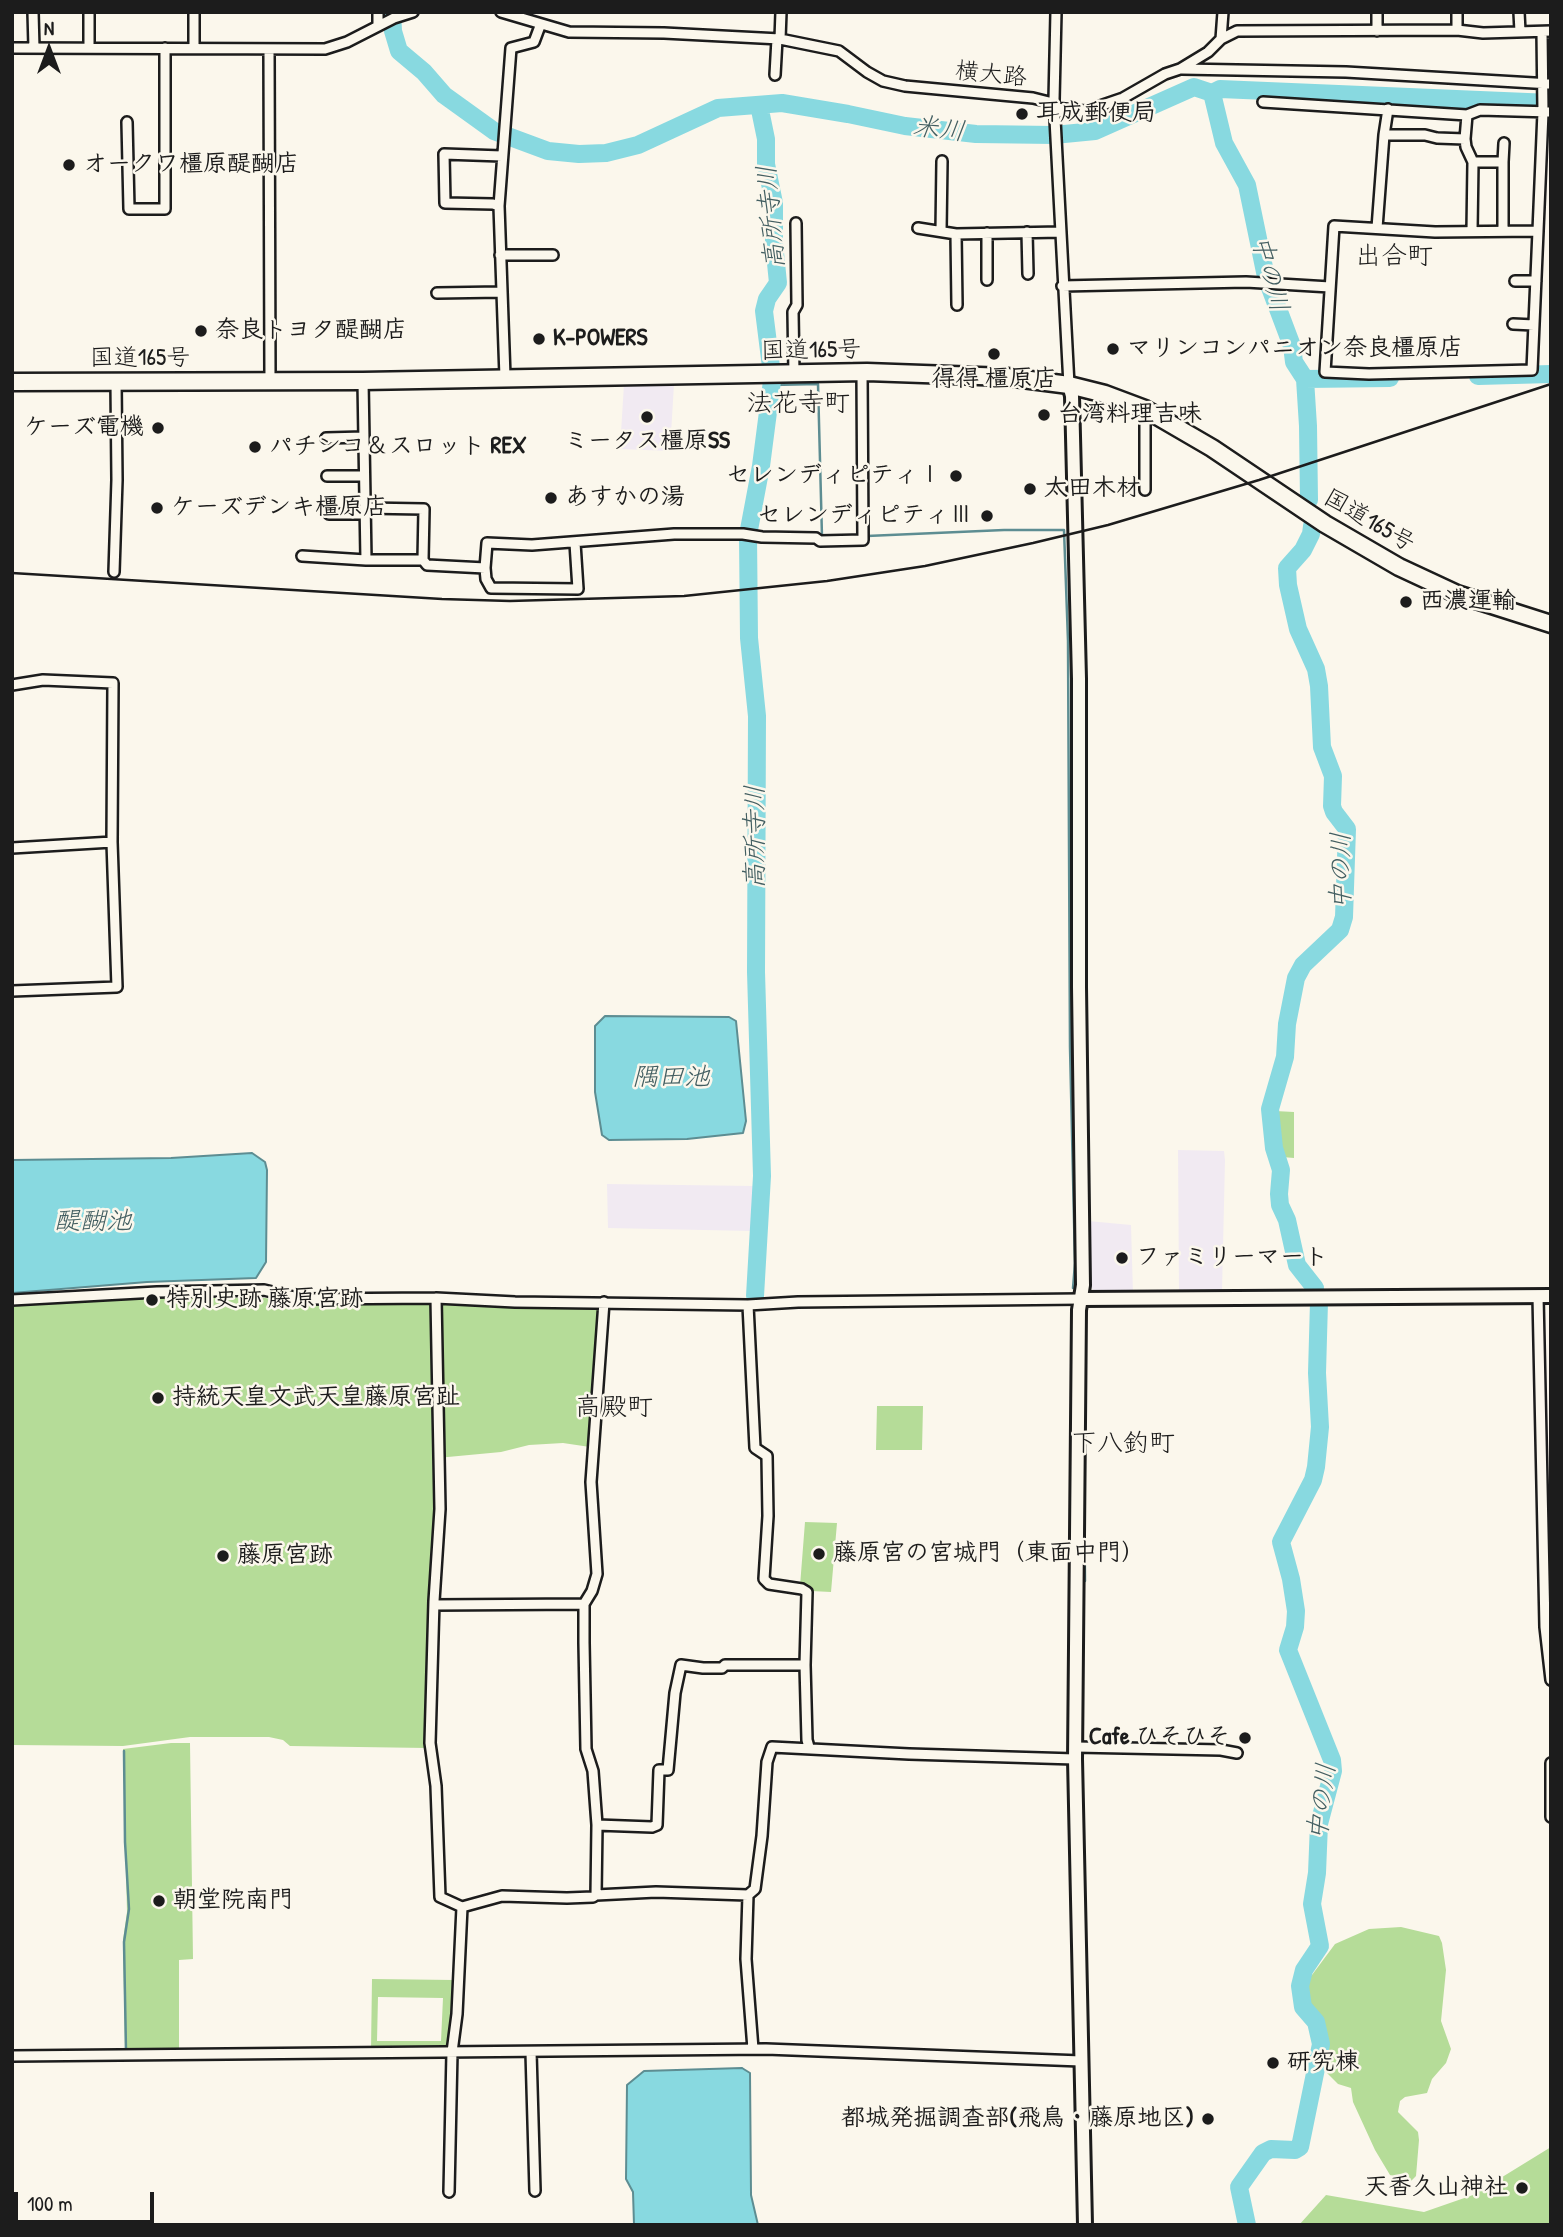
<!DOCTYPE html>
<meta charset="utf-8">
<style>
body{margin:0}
#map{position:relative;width:1563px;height:2237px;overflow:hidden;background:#fbf7ec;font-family:"Patrick Hand",sans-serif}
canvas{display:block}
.frame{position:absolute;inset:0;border:14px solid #1c1c1c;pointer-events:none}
.north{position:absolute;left:14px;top:14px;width:70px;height:70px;-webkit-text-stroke:5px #fbf7ec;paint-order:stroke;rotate:0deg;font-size:19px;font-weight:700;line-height:28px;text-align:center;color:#1c1c1c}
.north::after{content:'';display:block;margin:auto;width:24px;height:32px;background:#1c1c1c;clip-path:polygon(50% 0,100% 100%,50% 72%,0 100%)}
.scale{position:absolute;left:14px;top:2192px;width:140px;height:32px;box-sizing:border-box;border:4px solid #1c1c1c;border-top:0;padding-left:9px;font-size:21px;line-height:24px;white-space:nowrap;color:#1c1c1c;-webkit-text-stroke:5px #fbf7ec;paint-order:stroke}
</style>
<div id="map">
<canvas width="1563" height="2237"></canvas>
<div class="frame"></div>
<div class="north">N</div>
<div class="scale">100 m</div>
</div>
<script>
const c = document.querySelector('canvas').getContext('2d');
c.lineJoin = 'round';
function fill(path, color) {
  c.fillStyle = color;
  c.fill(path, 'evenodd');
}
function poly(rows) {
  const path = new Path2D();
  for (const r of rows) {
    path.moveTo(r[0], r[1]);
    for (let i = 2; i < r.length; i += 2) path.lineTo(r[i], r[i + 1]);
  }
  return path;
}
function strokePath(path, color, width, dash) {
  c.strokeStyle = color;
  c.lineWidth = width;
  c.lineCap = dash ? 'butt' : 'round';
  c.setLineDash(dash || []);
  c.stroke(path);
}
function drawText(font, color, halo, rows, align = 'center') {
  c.font = font + ' "Patrick Hand","Klee One",sans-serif';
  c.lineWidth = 5;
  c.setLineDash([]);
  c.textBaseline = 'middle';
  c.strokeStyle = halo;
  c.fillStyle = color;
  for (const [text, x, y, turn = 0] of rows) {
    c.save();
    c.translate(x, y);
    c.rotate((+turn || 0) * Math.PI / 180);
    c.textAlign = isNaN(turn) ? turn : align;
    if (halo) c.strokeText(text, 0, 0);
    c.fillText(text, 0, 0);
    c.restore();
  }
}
const built = poly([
 [624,384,674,384,670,451,620,449],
 [1178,1150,1224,1151,1225,1160,1222,1291,1179,1292],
 [607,1184,754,1186,752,1231,608,1228],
 [1088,1221,1131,1225,1133,1294,1096,1293,1089,1285]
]);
const green = poly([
 [1275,1111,1294,1112,1294,1158,1282,1157,1278,1147],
 [139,1298,265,1298,298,1303,596,1307,600,1311,590,1447,563,1443,529,1445,501,1452,437,1458,427,1748,290,1746,283,1740,269,1737,190,1737,123,1746,12,1745,12,1305],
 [877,1406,923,1406,922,1450,876,1450],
 [805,1522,837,1523,831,1592,811,1591,800,1586],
 [171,1743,190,1743,193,1959,179,1960,179,2051,125,2051,123,1940,127,1912,123,1749],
 [1401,1927,1439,1936,1442,1943,1446,1970,1441,2021,1451,2049,1446,2063,1432,2079,1427,2093,1405,2097,1400,2101,1398,2112,1418,2132,1419,2140,1416,2176,1410,2182,1390,2175,1375,2150,1353,2102,1351,2088,1338,2084,1322,2068,1320,2054,1325,2043,1318,2019,1304,1999,1309,1979,1335,1944,1369,1929],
 [372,1979,454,1980,449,2049,371,2050],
 [378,1997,443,1998,441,2041,377,2041],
 [1551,2147,1551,2225,1299,2225,1326,2195,1424,2212,1473,2195]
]);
const water = poly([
 [605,1016,729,1017,736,1021,746,1121,743,1133,687,1139,609,1140,602,1135,595,1092,595,1026,605,1016],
 [252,1153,265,1162,267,1170,266,1262,256,1278,147,1282,12,1293,12,1160,171,1158,252,1153],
 [742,2068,750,2073,751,2195,758,2225,634,2225,633,2192,626,2179,627,2085,644,2071,742,2068]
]);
const stream = poly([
 [772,385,818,384,822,537],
 [867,536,1004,530,1064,530,1068,641,1070,1047,1075,1263,1073,1288],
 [1084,1480,1085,1581],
 [124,1751,125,1842,129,1909,124,1942,126,2051]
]);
const river = poly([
 [392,12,393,31,399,51,424,72,444,95,494,131,548,151,579,154,606,153,638,145,718,108,782,103,848,114,905,126,976,134,1054,135,1095,131,1194,87,1212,93,1220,89,1551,103],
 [1212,93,1224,143,1247,185,1266,277,1292,346,1294,362,1305,379,1308,426,1309,500],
 [759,105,766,139,766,164,774,203,774,243,778,283,767,299,764,311,771,367],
 [1478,376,1551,374],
 [1305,379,1390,378],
 [1312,526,1311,534,1303,550,1287,568,1288,585,1298,629,1316,669,1319,686,1322,747,1333,776,1332,806,1334,812,1347,829,1344,917,1340,930,1303,965,1296,978,1287,1024,1285,1057,1270,1109,1274,1148,1281,1170,1279,1194,1280,1205,1287,1220,1297,1265,1315,1288],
 [755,1296,762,1176,756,972,757,716,749,638,748,535,761,466,772,381],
 [1247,2225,1239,2187,1263,2153,1271,2149,1295,2150,1300,2147,1321,2044,1316,2022,1303,2007,1300,1986,1304,1970,1320,1946,1312,1904,1317,1873,1319,1824,1333,1771,1332,1760,1288,1650,1295,1627,1296,1611,1291,1579,1281,1542,1313,1480,1316,1467,1320,1427,1317,1373,1319,1302]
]);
const street = poly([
 [33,12,34,48],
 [89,12,89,47],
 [378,12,378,26],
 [501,12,569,32,664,33,780,39,839,51,867,72,883,81,905,86,1033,98,1049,102,1055,108,1085,111,1123,98,1165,74,1180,69,1208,52,1221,39,1237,31,1457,30,1483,33,1551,31],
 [1056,12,1054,100,1069,385],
 [1377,12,1377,31],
 [1457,12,1457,30],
 [1519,12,1520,32],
 [780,39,781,12],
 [1221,39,1223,12],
 [12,48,325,49,347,42,394,18,413,12],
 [194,48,194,12],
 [269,49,270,380],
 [1182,69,1346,72,1551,84],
 [775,75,777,39],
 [1263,102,1467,115,1480,110,1551,112],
 [1388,109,1384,135,1425,135,1437,138,1465,139,1467,115],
 [127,122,129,209,165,209,165,48],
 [1465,139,1466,147,1473,162,1472,231],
 [1473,162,1503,162,1503,230],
 [1503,162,1504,143],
 [499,206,493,204,445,203,444,154,502,156],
 [918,228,956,234,1061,232],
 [1377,228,1384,135],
 [941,231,942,161],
 [1538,231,1435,232,1334,226,1325,372,1369,374,1532,370,1538,231,1543,112,1542,32],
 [1027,232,1028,274],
 [987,233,987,280],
 [956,234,957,305],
 [500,255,553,255],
 [1515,281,1536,281],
 [1062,286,1246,282,1330,287],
 [437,293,501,292],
 [1513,324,1534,325],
 [794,374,793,312,797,305,796,223],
 [505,377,499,206,511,48,534,42,540,26],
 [363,381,366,560],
 [1145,409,1145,490],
 [326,438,364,437],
 [327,476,364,476],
 [365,508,424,509,423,560],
 [329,514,364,514],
 [302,556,366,560,423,560,427,565,485,568,487,543,532,545,674,534,743,534,762,537,816,538,820,541,863,540,862,372],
 [485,568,486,579,491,588,578,589,575,543],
 [114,572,117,480,116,382],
 [12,685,43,680,113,683,112,842,117,987,12,991],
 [12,848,112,842],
 [1538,1296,1545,1627,1551,1680],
 [436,1298,440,1509,434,1601,430,1743,436,1786,440,1897,462,1907,502,1896,567,1898,593,1897,596,1895,656,1892,748,1895,755,1889,762,1836,767,1762,772,1747,909,1754,1075,1759],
 [12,1300,157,1292,264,1290,302,1299,436,1298,515,1302,748,1305,798,1302,1081,1299],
 [748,1305,755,1448,767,1456,768,1516,764,1579,769,1584,802,1589,807,1592,805,1665,807,1740,809,1747],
 [434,1605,584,1604],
 [1076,1747,1221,1750,1237,1753],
 [1551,1763,1551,1817],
 [597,1825,652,1827,657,1825,659,1770,668,1770,675,1693,681,1665,703,1668,722,1668,725,1665,805,1665],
 [596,1895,597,1825,593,1771,586,1749,584,1643,584,1604,592,1591,597,1574,591,1482,604,1302],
 [748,1895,746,1959,753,2049],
 [531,2052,535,2191],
 [12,2056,766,2049,1081,2061],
 [449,2192,452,2052,457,2014,462,1907]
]);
const secondary = poly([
 [1069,385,1072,396,1079,679,1079,987,1083,1285,1079,1310,1075,1759,1085,2225],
 [1081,1299,1551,1296]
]);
const highway = poly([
 [12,382,363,381,867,372,1007,377,1069,385,1105,394,1145,409,1212,448,1325,524,1399,567,1457,594,1551,624]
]);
const rail = poly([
 [12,573,442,599,510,601,684,596,827,581,925,566,1033,543,1108,525,1259,480,1551,384]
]);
const markers = [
 [1022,114,7,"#1c1c1c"],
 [69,165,7,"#1c1c1c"],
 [201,331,7,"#1c1c1c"],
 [539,339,7,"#1c1c1c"],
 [1113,349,7,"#1c1c1c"],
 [994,354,7,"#1c1c1c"],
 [1044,415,7,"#1c1c1c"],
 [647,417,7,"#1c1c1c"],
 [158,428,7,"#1c1c1c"],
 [255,447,7,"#1c1c1c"],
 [956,476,7,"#1c1c1c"],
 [1030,489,7,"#1c1c1c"],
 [551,498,7,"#1c1c1c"],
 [157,508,7,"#1c1c1c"],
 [987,516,7,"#1c1c1c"],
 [1406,602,7,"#1c1c1c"],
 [1122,1258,7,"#1c1c1c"],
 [152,1300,7,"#1c1c1c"],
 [158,1398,7,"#1c1c1c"],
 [819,1554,7,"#1c1c1c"],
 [223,1556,7,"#1c1c1c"],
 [1245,1738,7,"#1c1c1c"],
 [159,1901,7,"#1c1c1c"],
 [1273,2063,7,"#1c1c1c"],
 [1208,2119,7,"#1c1c1c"],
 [1522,2188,7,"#1c1c1c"]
];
const streetNames = [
 ["横大路",991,75,6],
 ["国道165号",811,351,-1],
 ["国道165号",140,359],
 ["国道165号",1369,521,30]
];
const poiNames = [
 ["耳成郵便局",1036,114],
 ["オークワ橿原醍醐店",83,165],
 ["奈良トヨタ醍醐店",215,331],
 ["K-POWERS",553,339],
 ["マリンコンパニオン奈良橿原店",1127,349],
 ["得得 橿原店",994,380,"center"],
 ["台湾料理吉味",1058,415],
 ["ケーズ電機",144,428,"right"],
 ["ミータス橿原SS",647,442,"center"],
 ["パチンコ＆スロット REX",269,447],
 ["セレンディピティⅠ",942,476,"right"],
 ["太田木材",1044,489],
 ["あすかの湯",565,498],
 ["ケーズデンキ橿原店",171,508],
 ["セレンディピティⅢ",973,516,"right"],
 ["西濃運輸",1420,602],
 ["ファミリーマート",1136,1258],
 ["特別史跡 藤原宮跡",166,1300],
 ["持統天皇文武天皇藤原宮趾",172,1398],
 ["藤原宮の宮城門（東面中門）",833,1554],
 ["藤原宮跡",237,1556],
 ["Cafe ひそひそ",1231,1738,"right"],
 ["朝堂院南門",173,1901],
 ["研究棟",1287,2063],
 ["都城発掘調査部(飛鳥・藤原地区)",1194,2119,"right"],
 ["天香久山神社",1508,2188,"right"]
];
const waterNames = [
 ["米川",939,130,7],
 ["高所寺川",772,217,-95],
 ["中の川",1269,274,75],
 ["高所寺川",756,837,-90],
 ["中の川",1342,871,-90],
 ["隅田池",671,1078],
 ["醍醐池",93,1222],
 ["中の川",1323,1802,-83]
];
const neighbourhoodNames = [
 ["出合町",1394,257],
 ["法花寺町",798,404],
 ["高殿町",614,1408],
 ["下八釣町",1123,1444]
];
fill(built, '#f1eaf2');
fill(green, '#b5dc98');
fill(water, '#88d9e0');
strokePath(water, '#5d8d92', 2);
strokePath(stream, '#5d8d92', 2.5);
strokePath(river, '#88d9e0', 18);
strokePath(street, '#1c1c1c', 14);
strokePath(secondary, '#1c1c1c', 18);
strokePath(highway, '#1c1c1c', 21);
strokePath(street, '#fbf7ec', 9);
strokePath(secondary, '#fbf7ec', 12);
strokePath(highway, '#fbf7ec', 16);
strokePath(rail, '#1c1c1c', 2.5);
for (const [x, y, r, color] of markers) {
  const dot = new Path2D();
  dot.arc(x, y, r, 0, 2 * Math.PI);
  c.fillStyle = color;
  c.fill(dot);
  strokePath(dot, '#fbf7ec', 2.5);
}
drawText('24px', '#1c1c1c', '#fbf7ec', streetNames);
drawText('bold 24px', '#1c1c1c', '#fbf7ec', poiNames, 'left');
drawText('italic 26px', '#425e61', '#fbf7ec', waterNames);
drawText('26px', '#1c1c1c', '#fbf7ec', neighbourhoodNames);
</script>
